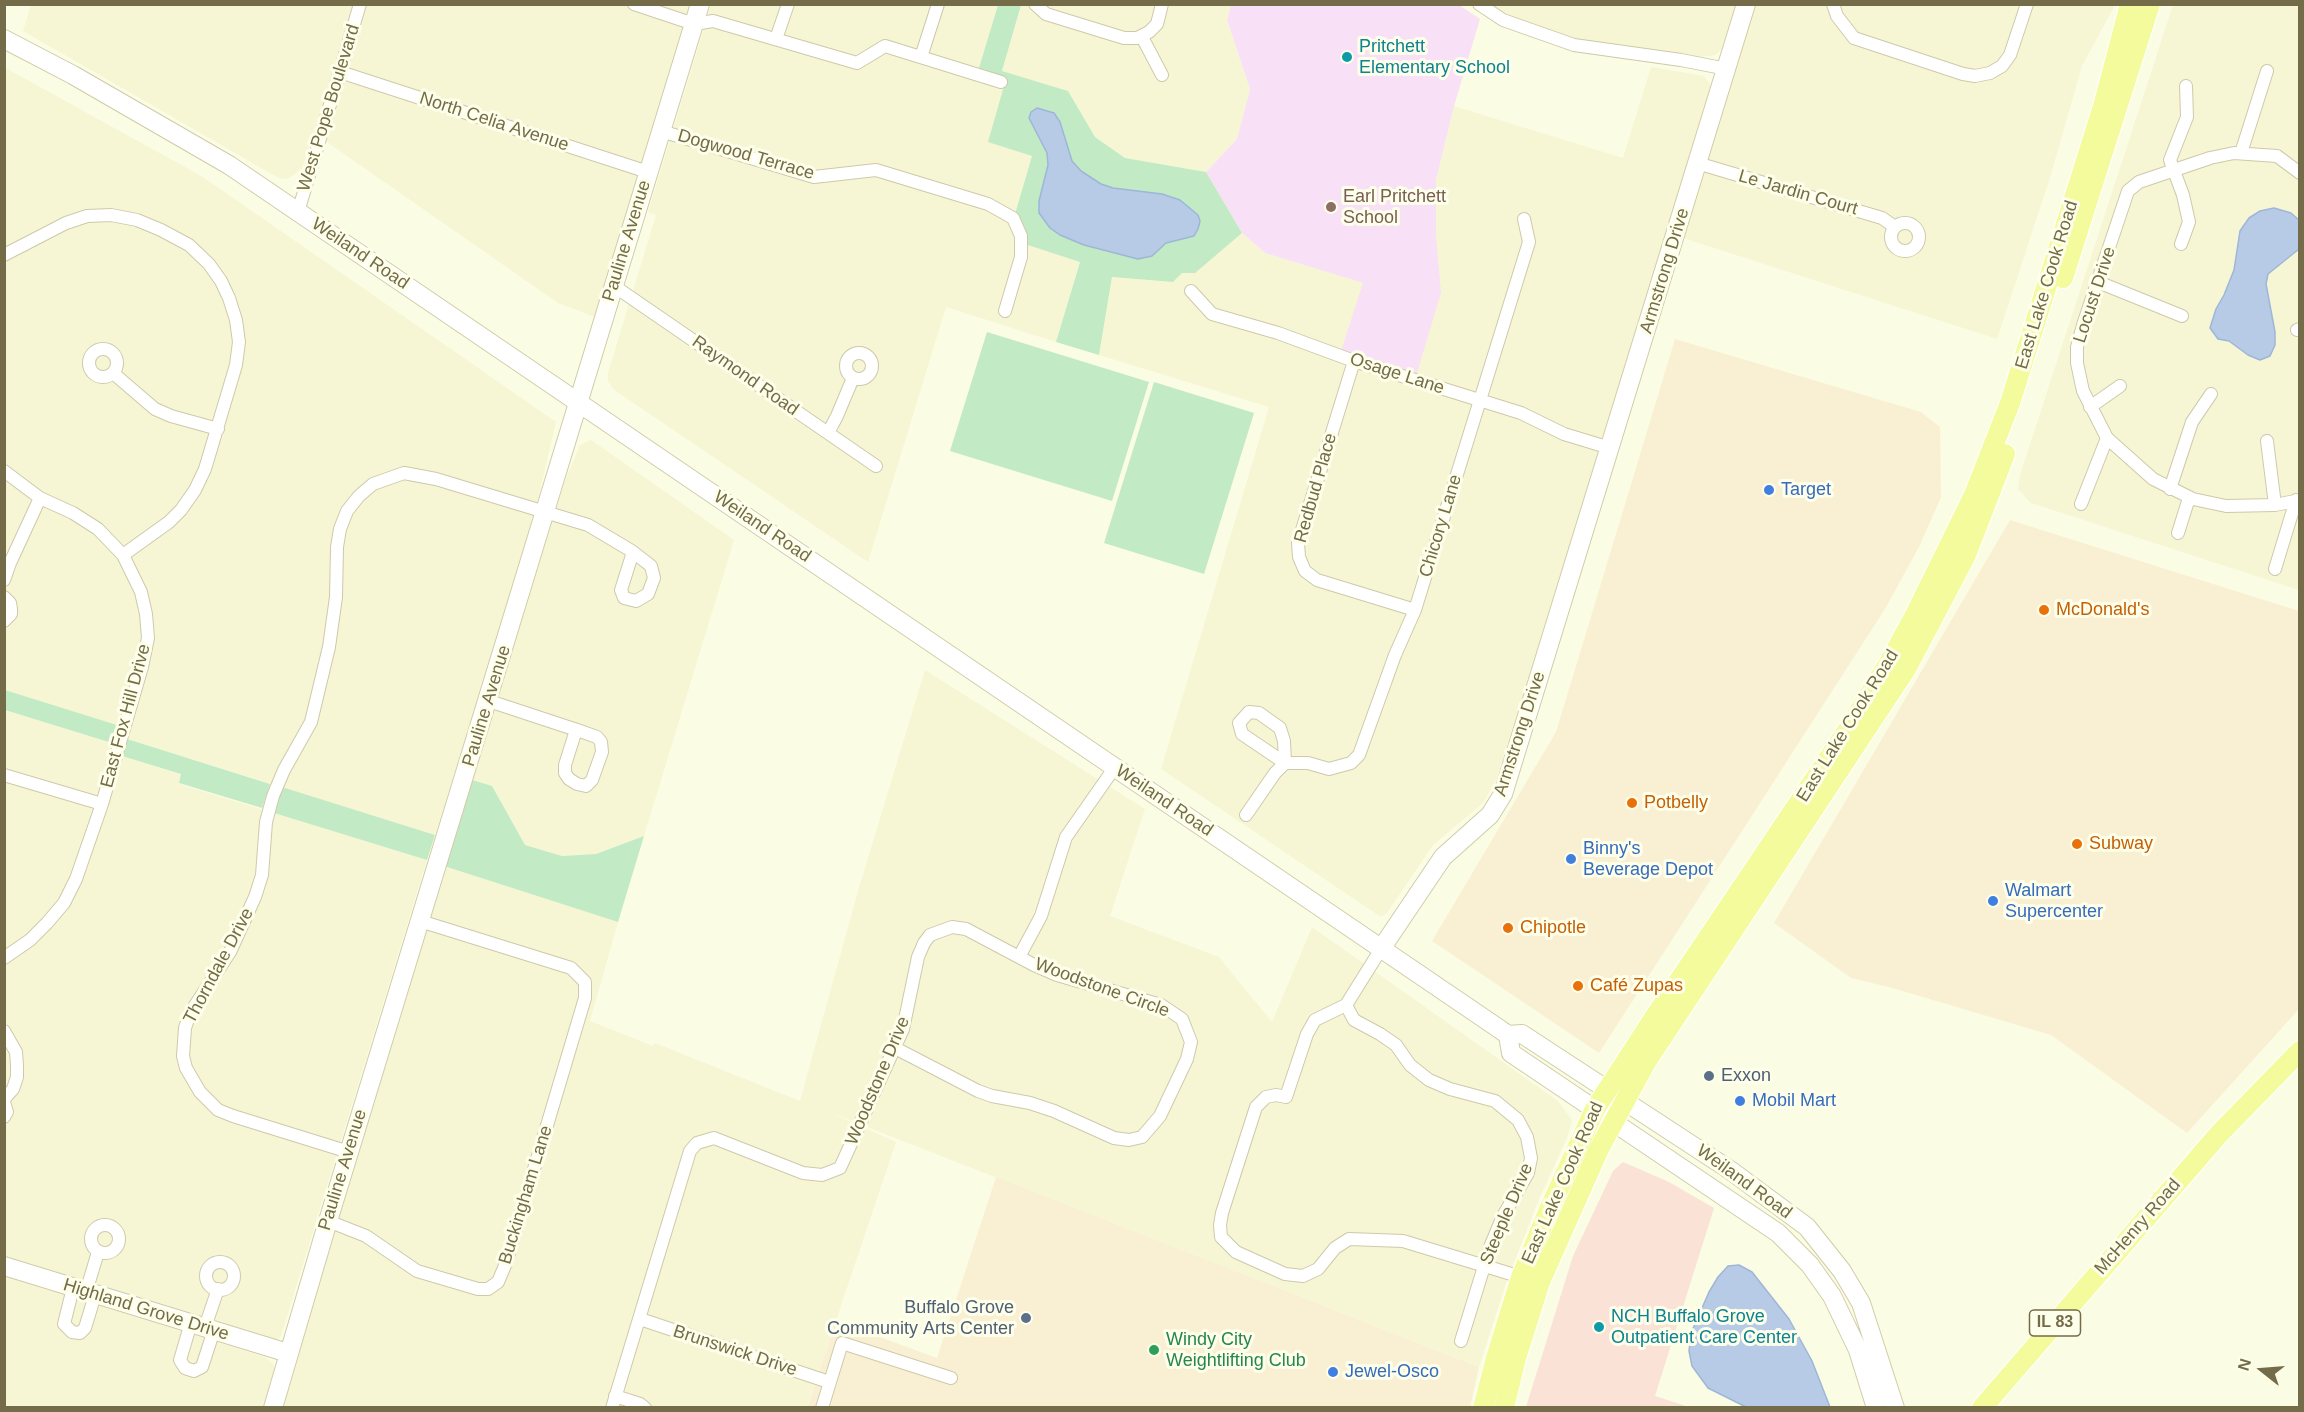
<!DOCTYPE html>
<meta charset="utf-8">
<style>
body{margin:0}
#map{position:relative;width:2304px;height:1412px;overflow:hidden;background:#fbfce4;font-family:Helvetica,sans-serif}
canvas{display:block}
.frame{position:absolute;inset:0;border:6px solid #746c49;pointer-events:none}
.north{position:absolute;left:2232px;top:1340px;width:60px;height:60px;-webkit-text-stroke:4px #feffea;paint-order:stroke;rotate:287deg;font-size:16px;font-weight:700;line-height:24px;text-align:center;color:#746c49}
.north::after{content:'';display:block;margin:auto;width:21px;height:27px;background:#746c49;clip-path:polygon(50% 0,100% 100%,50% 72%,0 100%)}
</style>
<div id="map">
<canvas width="2304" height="1412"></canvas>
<div class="frame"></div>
<div class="north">N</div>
</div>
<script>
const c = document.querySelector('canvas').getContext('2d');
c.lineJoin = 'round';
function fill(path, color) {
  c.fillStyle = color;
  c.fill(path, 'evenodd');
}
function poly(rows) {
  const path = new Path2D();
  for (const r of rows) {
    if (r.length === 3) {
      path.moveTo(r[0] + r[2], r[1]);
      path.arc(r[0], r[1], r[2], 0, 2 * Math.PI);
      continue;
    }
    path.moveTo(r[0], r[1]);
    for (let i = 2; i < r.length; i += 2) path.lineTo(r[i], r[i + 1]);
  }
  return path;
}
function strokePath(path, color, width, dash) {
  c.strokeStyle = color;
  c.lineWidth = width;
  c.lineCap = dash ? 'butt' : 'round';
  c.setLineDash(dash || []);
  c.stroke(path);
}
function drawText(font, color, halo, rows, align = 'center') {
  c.font = font + ' Helvetica,sans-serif';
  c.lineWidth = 6;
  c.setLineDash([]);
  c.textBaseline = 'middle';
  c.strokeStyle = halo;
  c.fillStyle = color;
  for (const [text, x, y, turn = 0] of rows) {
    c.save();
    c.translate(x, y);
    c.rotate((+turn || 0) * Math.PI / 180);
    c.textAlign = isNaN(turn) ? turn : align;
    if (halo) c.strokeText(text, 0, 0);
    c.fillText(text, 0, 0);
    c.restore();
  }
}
const residential = poly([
 [31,4,694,5,595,317,558,303,314,133,302,169,289,178,282,179,275,176,23,31],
 [711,5,998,5,978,70,1006,79,1032,156,1015,213,1026,233,1080,261,1056,342,946,307,868,562,613,389,608,381,608,373,656,215,648,212],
 [1021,5,1231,5,1227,20,1250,89,1237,139,1206,172,1125,158,1095,137,1068,91,1002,71],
 [1487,5,1737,5,1721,50,1715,55,1700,57,1611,45,1558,36],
 [1753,5,2115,5,2082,66,2049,181,1997,339,1683,238],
 [2173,5,2299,5,2299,590,2031,503,2018,489,2020,475],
 [4,67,203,177,556,422,530,533,435,835,127,739,117,725,5,690],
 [1651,67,1704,76,1710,84,1710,95,1496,781,1483,803,1433,845,1387,913,1381,917,1161,769,1269,407,1099,355,1112,277,1173,282,1182,273,1195,272,1242,233,1265,253,1363,283,1436,235,1436,180,1454,106,1623,158],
 [591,440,734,540,644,836,596,854,562,856,525,845,492,787,472,780,565,481,580,445],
 [925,670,1145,809,1110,916,1219,957,1272,1022,1312,927,1558,1101,1572,1120,1567,1138,1539,1199,1505,1286,1479,1367,829,1112,896,1142,807,1407,282,1408,285,1384,444,866,618,922,590,1021,653,1046,655,1043,800,1101,858,891],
 [5,710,112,743,122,756,181,774,179,784,427,860,281,1336,276,1342,5,1257],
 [4,1275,265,1357,274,1365,274,1370,265,1407,5,1407]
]);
const commercial = poly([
 [1675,339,1921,412,1940,427,1941,497,1920,545,1885,609,1599,1053,1432,941,1556,732],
 [2010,520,2299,611,2299,1009,2187,1133,2051,1035,1889,987,1851,978,1774,923],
 [996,1177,1479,1367,1470,1407,807,1408,836,1321,937,1358]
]);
const education = poly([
 [1231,5,1459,5,1480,19,1454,106,1436,180,1436,235,1441,293,1416,376,1341,351,1363,283,1265,253,1242,233,1206,172,1237,139,1250,89,1227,20]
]);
const medical = poly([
 [1623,1162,1669,1182,1714,1208,1655,1396,1689,1407,1526,1407,1573,1256,1613,1171]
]);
const green = poly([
 [998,5,1021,5,1002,71,1068,91,1095,137,1125,158,1206,172,1242,233,1195,273,1182,273,1173,282,1112,277,1099,355,1056,342,1080,262,1028,245,1022,224,1015,214,1032,156,988,142,1006,79,978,71],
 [987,332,1149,382,1112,501,950,451],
 [1154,382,1254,413,1204,574,1104,543],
 [5,690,117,725,112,743,5,710],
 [127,739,270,784,262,808,179,783,181,774,122,756],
 [472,780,492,786,525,845,562,856,596,854,644,836,618,922,444,866],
 [282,787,435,835,427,860,274,813]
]);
const water = poly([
 [1037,108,1054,113,1060,122,1072,161,1081,171,1101,184,1113,188,1162,194,1180,200,1198,215,1200,221,1198,229,1194,236,1166,243,1152,256,1138,259,1084,245,1060,235,1050,228,1039,213,1039,201,1048,165,1047,153,1029,118,1031,112,1037,108],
 [2274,208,2291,213,2299,220,2299,249,2268,274,2266,284,2275,332,2275,345,2270,356,2260,360,2248,355,2229,341,2218,339,2210,328,2216,309,2224,295,2234,270,2240,231,2249,218,2260,211,2274,208],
 [1739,1265,1752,1272,1789,1319,1812,1361,1830,1407,1746,1407,1708,1388,1692,1366,1689,1351,1691,1333,1709,1292,1718,1277,1728,1266,1739,1265]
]);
const street = poly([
 [634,4,694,24,713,21,857,63,885,46,1001,82],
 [1035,4,1046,14,1124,38,1137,38,1149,32,1157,24,1162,4],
 [1479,4,1503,20,1574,45,1681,60,1727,69],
 [1833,4,1837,16,1854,38,1963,74,1975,76,1990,73,2002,66,2010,55,2027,4],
 [1142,37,1162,75],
 [776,39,788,4],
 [921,57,938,4],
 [340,72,648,172],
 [661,131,814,177,876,170,988,204,1013,218,1021,236,1021,257,1005,311],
 [2241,153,2267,71],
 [1697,163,1882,218,1895,227],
 [2300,173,2277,156,2234,153,2210,158,2139,182,2128,191,2083,325,2077,347,2077,363,2083,391,2107,438,2153,479,2193,499,2226,506,2275,505,2300,500],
 [298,212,360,4],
 [1905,237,14],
 [2181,244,2189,222,2183,195,2170,160,2187,117,2186,86],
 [4,255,66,223,87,216,111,215,137,220,161,230,189,245,209,264,221,281,229,298,236,320,239,342,236,365,205,469,195,490,181,510,169,522,123,555],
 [2098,282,2182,316],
 [614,286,876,466],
 [1191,291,1212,314,1278,333,1354,361,1521,413,1564,434,1610,448],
 [2297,330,2300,329],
 [103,363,14],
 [859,366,13],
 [1354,361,1298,543,1299,557,1305,571,1317,580,1415,610],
 [113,373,155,409,171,416,218,429],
 [2090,407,2120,386],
 [828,433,837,416,853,378],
 [2267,441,2275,505],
 [4,471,40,498,73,513,98,529,123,555,141,592,146,614,148,638,142,667,102,804,76,879,64,903,47,923,30,940,4,958],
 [2170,489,2192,422,2211,394],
 [2081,504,2107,438],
 [2178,533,2189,498],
 [2275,569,2296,500],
 [4,580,10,563,40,498],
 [4,597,10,603,11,609,11,614,4,621],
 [489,701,580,731,597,737,601,742,602,752,592,780,586,786,577,784,569,779,565,773,565,765,576,730],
 [1249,712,1259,713,1280,728,1284,741,1285,763,1242,734,1239,723,1249,712],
 [4,775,102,804],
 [1246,815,1275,773,1285,763,1308,763,1329,769,1351,763,1359,755,1395,655,1415,610,1529,242,1524,219],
 [1381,949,1346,1005,1315,1020,1307,1034,1286,1097,1276,1095,1266,1097,1256,1107,1222,1213,1220,1225,1221,1237,1236,1252,1285,1274,1303,1276,1318,1269,1335,1248,1349,1239,1403,1241,1521,1277],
 [1019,957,1041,916,1066,837,1115,767],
 [1346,1005,1354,1020,1380,1034,1396,1045,1410,1065,1429,1080,1450,1089,1495,1101,1518,1120,1527,1137,1531,1158,1528,1173,1503,1216,1490,1247,1461,1341],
 [4,1031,16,1052,17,1065,17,1077,13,1089,4,1099],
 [4,1102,7,1112,4,1117],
 [349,1152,233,1116,218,1110,200,1092,186,1068,183,1056,185,1028,190,1013,230,952,255,897,262,875,266,822,273,796,284,770,311,722,329,647,336,597,337,547,340,529,347,511,359,496,373,484,404,473,436,479,588,525,630,550,633,552,651,566,654,578,648,594,636,601,624,598,621,590,633,552],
 [328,1221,366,1236,417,1271,478,1289,488,1289,498,1282,506,1263,585,998,585,982,571,968,420,921],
 [105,1239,14],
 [220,1276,14],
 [73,1288,64,1324,72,1332,80,1333,85,1328,95,1295],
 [86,1292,98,1252],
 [640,1319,829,1382],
 [191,1323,180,1360,185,1368,194,1371,202,1367,214,1330],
 [205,1327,218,1289],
 [615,1396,640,1404,645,1408],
 [612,1408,690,1151,697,1143,714,1138,803,1173,822,1175,840,1168,903,1029,918,957,924,943,930,935,952,927,966,929,1034,965,1057,975,1161,1005,1182,1019,1191,1042,1187,1059,1160,1116,1142,1137,1129,1140,1114,1138,1054,1111,1030,1103,992,1096,978,1091,895,1048],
 [822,1408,842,1343,951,1378]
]);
const secondary = poly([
 [4,39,73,75,229,165,1498,1028,1508,1035,1522,1034,1730,1170,1807,1227,1842,1271,1861,1303,1895,1408],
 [1381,949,1443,857,1490,815,1503,794,1746,4],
 [1508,1035,1511,1053,1778,1233,1810,1265,1832,1296,1858,1350,1876,1408],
 [4,1266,288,1353],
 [273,1408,328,1221,700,4]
]);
const primary = poly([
 [2063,278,2150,4],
 [1483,1408,1496,1358,1521,1277,1548,1212,1595,1109,1654,1018,1847,731,1890,661,1916,613,1974,495,2010,403,2104,103,2130,4],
 [1504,1408,1516,1358,1540,1282,1599,1149,1646,1062,1906,669,1966,555,2005,454],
 [1982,1408,2219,1134,2300,1051]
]);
const markers = [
 [1347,57,6,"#0f9aa8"],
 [1331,207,6,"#8d6e63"],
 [1769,490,6,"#3f7fe0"],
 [2044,610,6,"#e8710a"],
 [1632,803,6,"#e8710a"],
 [2077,844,6,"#e8710a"],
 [1571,859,6,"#3f7fe0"],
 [1993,901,6,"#3f7fe0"],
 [1508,928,6,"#e8710a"],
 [1578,986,6,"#e8710a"],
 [1709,1076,6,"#5c6f8a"],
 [1740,1101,6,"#3f7fe0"],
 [1026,1318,6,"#5c6f8a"],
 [1599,1327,6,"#0f9aa8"],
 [1154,1350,6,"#2e9e5b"],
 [1333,1372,6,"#3f7fe0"]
];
const shields = [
 [2055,1323,51]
];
const shieldNames = [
 ["IL 83",2055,1323]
];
const cultureNames = [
 ["Pritchett",1359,47],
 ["Elementary School",1359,68],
 ["NCH Buffalo Grove",1611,1317],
 ["Outpatient Care Center",1611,1338]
];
const streetNames = [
 ["West Pope Boulevard",329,108,-73],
 ["North Celia Avenue",494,122,18],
 ["Dogwood Terrace",746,155,16],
 ["Le Jardin Court",1798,193,16],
 ["Pauline Avenue",627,241,-73],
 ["Weiland Road",360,254,34],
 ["Armstrong Drive",1665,271,-73],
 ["East Lake Cook Road",2047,285,-73],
 ["Locust Drive",2095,295,-72],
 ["Osage Lane",1397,374,18],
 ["Raymond Road",745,376,35],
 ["Redbud Place",1316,488,-74],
 ["Chicory Lane",1441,526,-73],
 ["Weiland Road",762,527,34],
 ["Pauline Avenue",487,706,-73],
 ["East Fox Hill Drive",126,716,-75],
 ["East Lake Cook Road",1848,726,-58],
 ["Armstrong Drive",1520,734,-72],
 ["Weiland Road",1164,801,34],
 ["Thorndale Drive",219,966,-62],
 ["Woodstone Circle",1102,988,20],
 ["Woodstone Drive",878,1081,-67],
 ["Pauline Avenue",343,1170,-73],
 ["Weiland Road",1744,1182,36],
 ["East Lake Cook Road",1563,1183,-66],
 ["Buckingham Lane",526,1195,-73],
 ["Steeple Drive",1507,1214,-67],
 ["McHenry Road",2138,1227,-49],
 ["Highland Grove Drive",146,1310,17],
 ["Brunswick Drive",735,1351,18]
];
const educationNames = [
 ["Earl Pritchett",1343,197],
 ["School",1343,218]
];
const shopNames = [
 ["Target",1781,490],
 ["Binny's",1583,849],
 ["Beverage Depot",1583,870],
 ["Walmart",2005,891],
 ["Supercenter",2005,912],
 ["Mobil Mart",1752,1101],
 ["Jewel-Osco",1345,1372]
];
const foodNames = [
 ["McDonald's",2056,610],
 ["Potbelly",1644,803],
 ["Subway",2089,844],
 ["Chipotle",1520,928],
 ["Café Zupas",1590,986]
];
const serviceNames = [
 ["Exxon",1721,1076],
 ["Buffalo Grove",1014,1308,"right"],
 ["Community Arts Center",1014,1329,"right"]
];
const leisureNames = [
 ["Windy City",1166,1340],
 ["Weightlifting Club",1166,1361]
];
fill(residential, '#f6f6d5');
fill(commercial, '#f9f0d4');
fill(education, '#f8e0f7');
fill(medical, '#fae2d7');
fill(green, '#c2eac4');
fill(water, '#b8cbe6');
strokePath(water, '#9eb6d7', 1.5);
strokePath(street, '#cec9aa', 14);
strokePath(secondary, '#d1cca7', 20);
strokePath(primary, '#fff', 22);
strokePath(street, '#fff', 12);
strokePath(secondary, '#fff', 18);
strokePath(primary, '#f4fb9c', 20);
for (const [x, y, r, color] of markers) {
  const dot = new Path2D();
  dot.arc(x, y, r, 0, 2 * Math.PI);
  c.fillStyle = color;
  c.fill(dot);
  strokePath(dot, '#feffea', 2);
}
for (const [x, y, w] of shields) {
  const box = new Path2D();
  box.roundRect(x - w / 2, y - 13, w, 26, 4.5);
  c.fillStyle = '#feffea';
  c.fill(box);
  strokePath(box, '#746c49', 1.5);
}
drawText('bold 16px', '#746c49', null, shieldNames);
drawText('18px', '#0d838f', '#feffea', cultureNames, 'left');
drawText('18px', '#746c49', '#feffea', streetNames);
drawText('18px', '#785e54', '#feffea', educationNames, 'left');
drawText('18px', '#366cbe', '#feffea', shopNames, 'left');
drawText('18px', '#c56008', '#feffea', foodNames, 'left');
drawText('18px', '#4e5e75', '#feffea', serviceNames, 'left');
drawText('18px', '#27864d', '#feffea', leisureNames, 'left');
</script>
